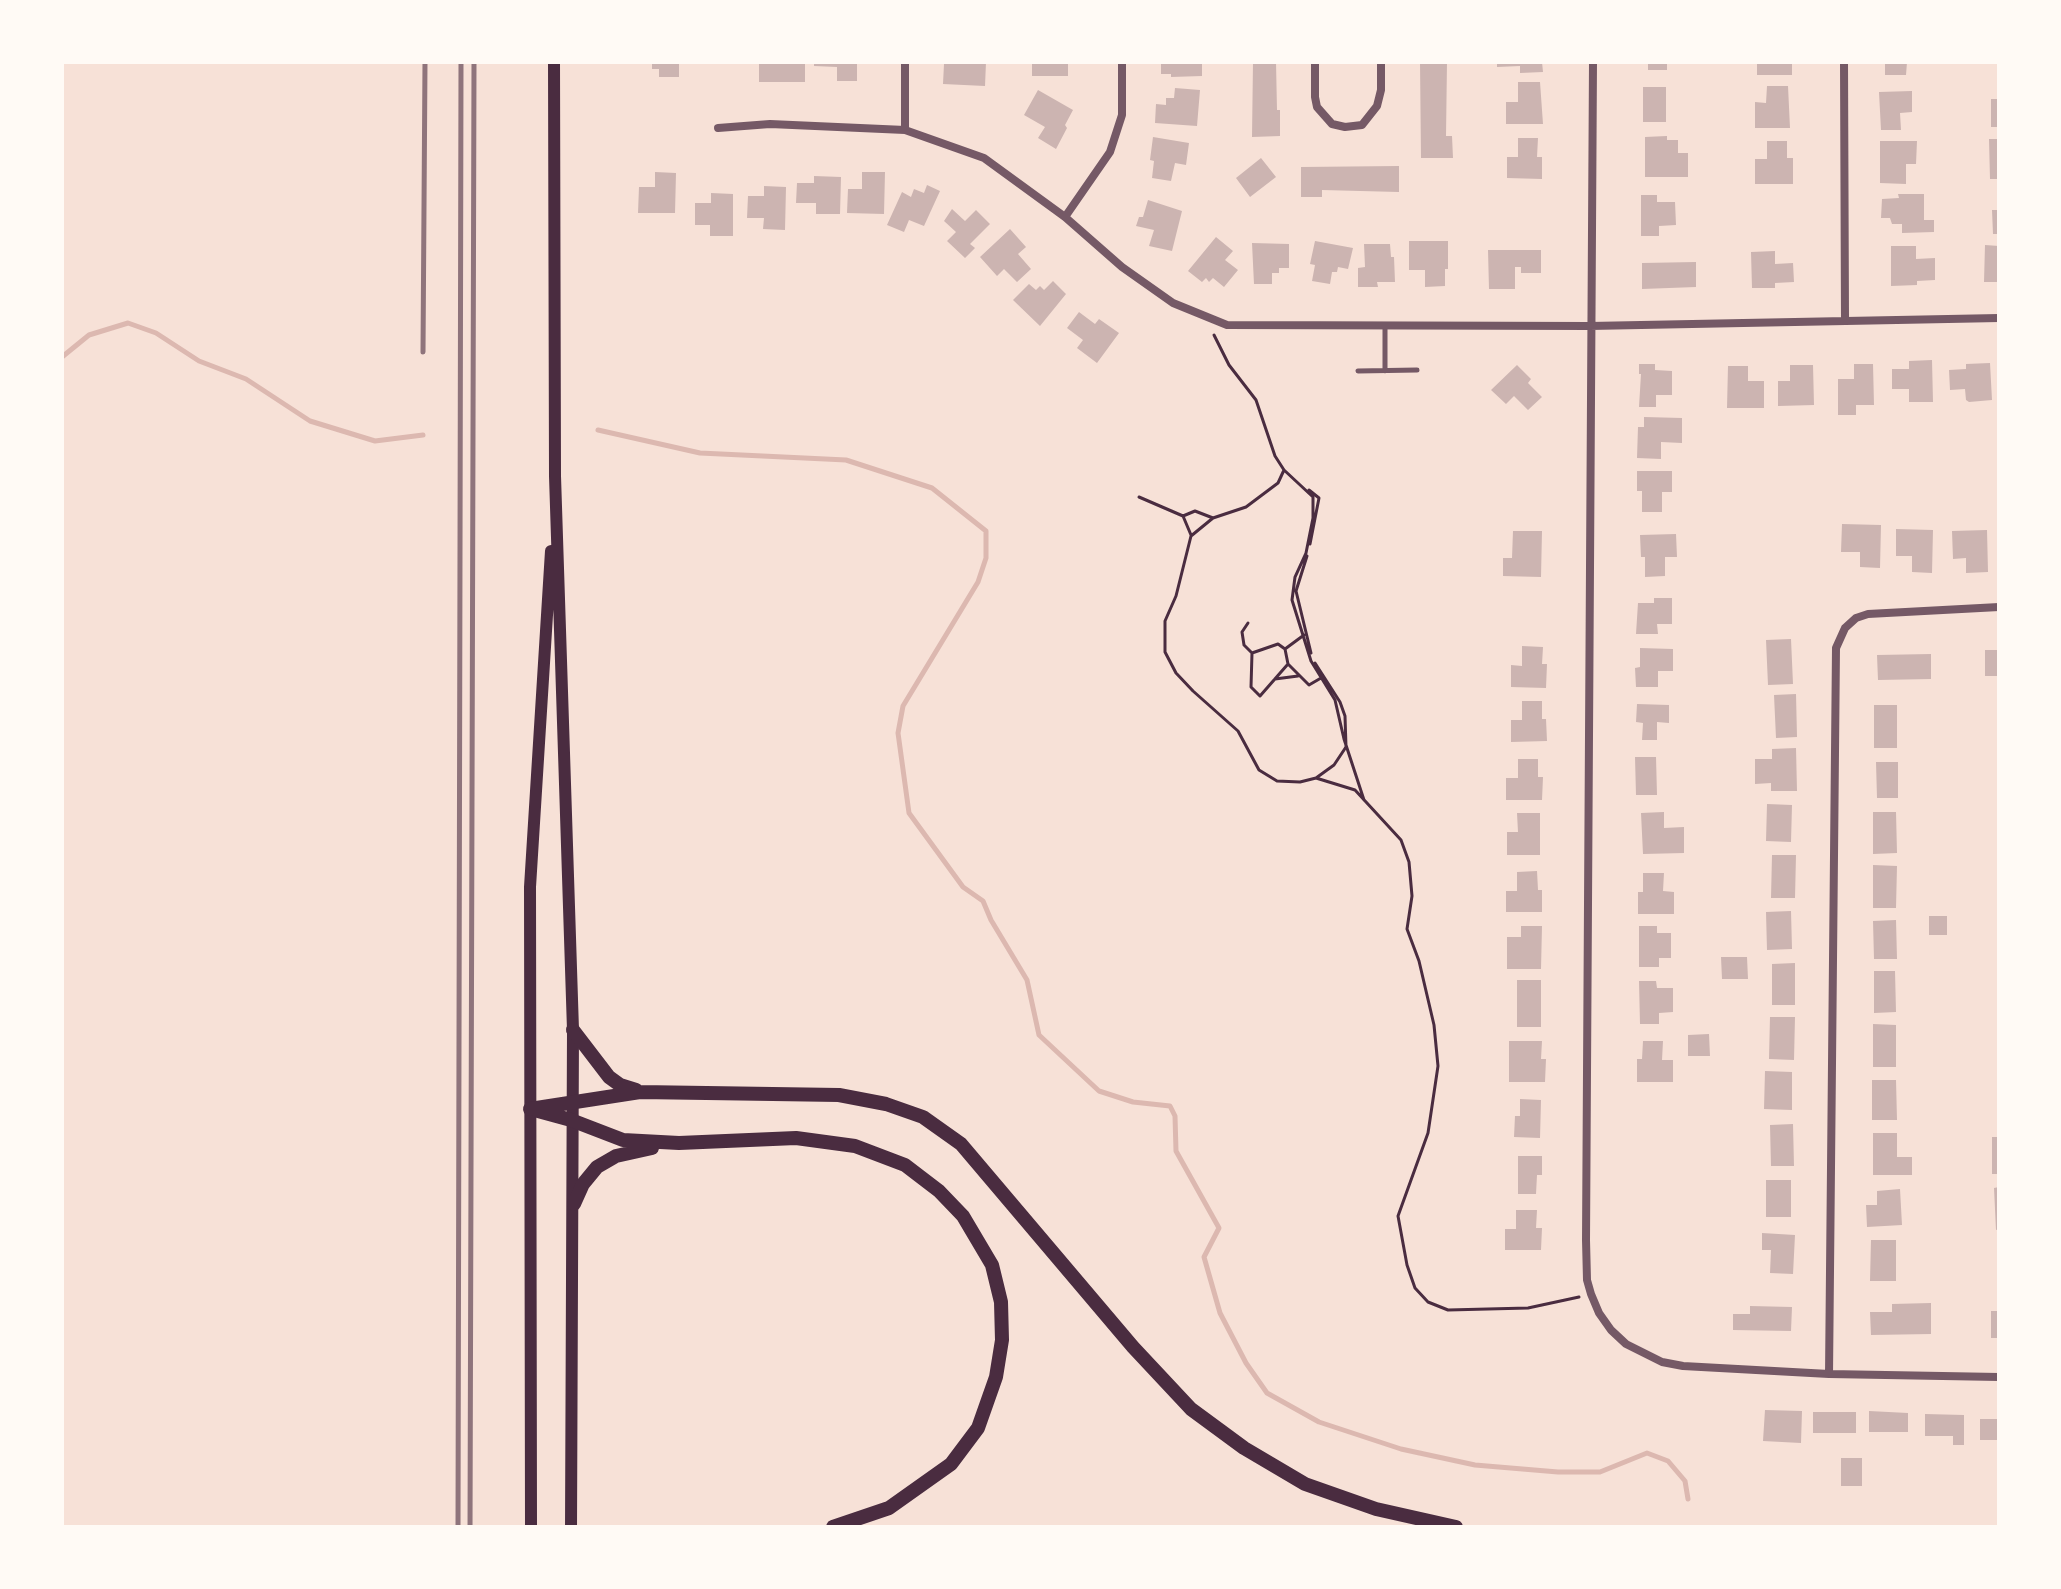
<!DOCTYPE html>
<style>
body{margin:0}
#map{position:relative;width:2061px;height:1589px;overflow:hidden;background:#f7e1d7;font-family:Merriweather,serif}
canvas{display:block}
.frame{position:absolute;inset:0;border:64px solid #fffaf5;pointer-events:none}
</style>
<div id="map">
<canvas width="2061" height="1589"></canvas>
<div class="frame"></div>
</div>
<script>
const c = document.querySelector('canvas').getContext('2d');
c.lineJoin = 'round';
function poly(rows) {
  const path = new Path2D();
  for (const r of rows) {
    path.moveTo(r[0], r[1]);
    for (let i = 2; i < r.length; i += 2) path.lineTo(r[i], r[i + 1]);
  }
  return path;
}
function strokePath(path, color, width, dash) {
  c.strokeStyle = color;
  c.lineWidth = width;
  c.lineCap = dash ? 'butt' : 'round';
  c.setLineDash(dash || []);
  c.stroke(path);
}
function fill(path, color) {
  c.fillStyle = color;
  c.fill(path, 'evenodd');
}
const stream = poly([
 [62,357,89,335,128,323,156,333,199,361,246,379,310,421,375,441,423,435],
 [598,430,700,453,846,460,932,488,986,531,986,558,978,582,903,706,898,733,909,813,963,887,983,901,991,920,1027,980,1039,1035,1099,1091,1133,1102,1170,1106,1175,1116,1176,1151,1219,1228,1204,1257,1220,1313,1246,1363,1267,1393,1319,1422,1401,1449,1475,1465,1558,1472,1600,1472,1647,1453,1668,1461,1685,1481,1688,1499]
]);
const building = poly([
 [652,62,679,62,679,77,659,77,659,69,652,69],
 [759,62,805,63,805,82,759,82],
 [814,62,857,62,857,81,837,81,837,67,814,66],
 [953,62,986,62,985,86,943,84,944,64,953,64],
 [1032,62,1068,62,1068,76,1032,76],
 [1161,62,1202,62,1202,76,1171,77,1171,74,1161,74],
 [1253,62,1276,62,1277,110,1280,110,1280,136,1252,137],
 [1420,62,1447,62,1446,136,1452,136,1453,158,1421,158],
 [1497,62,1542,62,1543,72,1520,73,1520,66,1497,67],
 [1648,62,1667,62,1667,70,1648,70],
 [1757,62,1792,62,1792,75,1757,75],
 [1885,62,1907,62,1906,75,1885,75],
 [1518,82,1540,82,1543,124,1506,124,1506,102,1518,102],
 [1767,86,1788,86,1790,128,1755,128,1755,102,1766,103],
 [1643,87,1666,87,1666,122,1643,122],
 [1175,88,1200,90,1197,126,1155,123,1156,104,1166,105,1166,98,1174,98],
 [1038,90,1073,110,1065,125,1067,128,1056,149,1038,138,1045,127,1024,115],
 [1912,91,1912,112,1900,113,1901,130,1881,130,1879,92],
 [1991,99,1999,99,1999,127,1991,127],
 [1667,136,1667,140,1678,140,1678,153,1688,153,1688,177,1645,177,1645,137],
 [1153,137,1189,143,1186,165,1175,163,1171,181,1152,178,1154,161,1150,160],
 [1518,138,1538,138,1537,157,1542,157,1542,179,1507,178,1507,157,1518,157],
 [1989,139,1999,139,1999,179,1990,179],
 [1767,141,1787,141,1787,158,1793,158,1793,184,1755,184,1755,159,1767,159],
 [1880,141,1917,141,1916,164,1906,164,1906,184,1880,183],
 [1261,158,1276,177,1250,197,1236,178],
 [1399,166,1399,192,1322,190,1322,197,1301,197,1301,167],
 [655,172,676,173,675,213,638,213,639,187,655,187],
 [862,172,885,172,884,214,847,213,848,189,862,189],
 [814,176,841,177,840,214,816,214,816,203,796,203,797,183,814,183],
 [927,185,940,191,924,226,909,220,904,232,887,225,902,192,911,197,914,189,924,193],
 [764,186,786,187,785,230,763,229,764,218,747,218,748,196,764,196],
 [711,193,733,194,733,236,710,236,710,225,695,225,695,203,711,203],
 [1898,194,1924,194,1924,220,1934,220,1934,232,1902,233,1902,224,1892,224,1890,218,1881,218,1882,199,1899,198],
 [1641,195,1657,195,1657,202,1675,202,1676,225,1659,226,1659,236,1641,236],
 [1148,200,1182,211,1172,251,1149,246,1154,230,1136,226,1139,217,1143,217],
 [952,209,965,221,976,210,990,224,970,244,975,248,965,258,947,241,956,232,944,221],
 [1992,210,1999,210,1999,234,1993,234],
 [1010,229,1026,247,1018,254,1031,269,1017,282,1004,269,997,276,980,257],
 [1216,237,1233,251,1225,260,1238,270,1224,287,1213,278,1209,282,1206,278,1202,282,1188,271],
 [1315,241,1353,248,1348,269,1338,267,1337,272,1332,272,1330,284,1312,281,1315,265,1310,264],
 [1409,241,1448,241,1448,269,1445,269,1445,286,1425,287,1425,270,1409,270],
 [1252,243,1289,244,1289,268,1279,268,1279,273,1272,273,1272,284,1254,284],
 [1364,244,1390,244,1391,257,1394,257,1395,282,1377,282,1378,287,1358,287,1358,268,1365,267],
 [1985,245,1999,246,1999,282,1984,282],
 [1891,246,1916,246,1916,259,1935,258,1935,280,1917,281,1917,285,1891,286],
 [1488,250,1541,250,1541,273,1521,273,1521,267,1515,267,1515,289,1489,289],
 [1775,251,1775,264,1793,263,1794,282,1775,283,1775,288,1752,288,1751,252],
 [1696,262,1696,287,1642,289,1642,263],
 [1053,281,1066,294,1040,326,1013,300,1029,284,1036,290,1040,286,1044,290],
 [1079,312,1095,324,1099,319,1119,333,1097,363,1077,348,1083,340,1067,328],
 [1932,360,1933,402,1909,402,1909,389,1892,389,1892,369,1909,369,1909,361],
 [1990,363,1992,400,1969,402,1966,400,1965,389,1950,390,1949,370,1966,369,1966,364],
 [1639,364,1655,364,1655,370,1672,371,1672,395,1656,395,1656,407,1639,407,1641,374,1639,374],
 [1854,364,1873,364,1874,405,1856,405,1856,415,1838,415,1838,379,1854,379],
 [1517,365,1531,379,1528,383,1542,397,1528,410,1514,396,1506,404,1491,390],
 [1790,365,1813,365,1814,405,1778,406,1778,381,1790,381],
 [1728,366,1748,366,1748,381,1764,381,1764,408,1727,408],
 [1644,417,1682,418,1682,443,1661,442,1661,459,1637,458,1638,427,1644,427],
 [1637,471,1672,471,1672,492,1662,492,1662,512,1642,512,1642,491,1637,491],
 [1842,524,1881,525,1880,568,1860,567,1860,552,1841,552],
 [1896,529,1933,530,1932,573,1912,572,1912,556,1896,556],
 [1987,530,1988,572,1966,573,1966,558,1953,559,1952,531],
 [1513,531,1542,531,1541,577,1503,576,1503,558,1512,558],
 [1676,534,1677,557,1665,557,1665,576,1645,577,1645,557,1641,557,1640,535],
 [1654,598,1672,598,1672,624,1657,624,1658,634,1636,634,1638,603,1654,603],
 [1791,639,1793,684,1768,685,1766,640],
 [1522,646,1543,647,1542,664,1547,664,1546,688,1511,687,1511,665,1522,666],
 [1640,648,1673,649,1673,671,1658,671,1658,687,1636,687,1635,668,1640,667],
 [1985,650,1999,650,1999,676,1985,676],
 [1931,654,1931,679,1878,680,1877,655],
 [1796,694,1797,737,1776,738,1774,695],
 [1522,701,1542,701,1542,719,1546,719,1547,741,1511,742,1511,720,1522,720],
 [1637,704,1669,705,1669,723,1657,722,1657,740,1642,740,1643,723,1636,722],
 [1874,705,1897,705,1897,748,1874,748],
 [1796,748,1797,791,1771,791,1771,783,1755,784,1755,759,1772,759,1772,749],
 [1635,757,1656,757,1657,795,1636,795],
 [1518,759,1538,759,1538,777,1543,777,1542,800,1506,800,1506,778,1518,778],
 [1876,762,1898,762,1898,798,1877,798],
 [1767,804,1792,805,1791,842,1766,841],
 [1664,812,1664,828,1684,827,1684,853,1643,854,1641,813],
 [1873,812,1896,812,1897,853,1873,854],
 [1517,813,1540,813,1540,855,1507,855,1507,832,1518,832],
 [1772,855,1796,855,1795,898,1771,898],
 [1873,865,1897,866,1896,908,1873,908],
 [1537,871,1538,890,1542,890,1542,912,1506,912,1506,891,1517,891,1517,872],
 [1643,873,1664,873,1663,891,1674,892,1674,914,1638,914,1638,892,1643,892],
 [1791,911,1792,949,1767,950,1766,912],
 [1929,916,1947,916,1947,935,1929,935],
 [1896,920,1897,959,1874,959,1873,921],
 [1521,926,1542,926,1541,969,1507,969,1507,937,1521,937],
 [1639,926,1657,926,1657,933,1671,933,1671,958,1659,958,1659,967,1639,967],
 [1721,957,1747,957,1748,979,1722,979],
 [1795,963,1795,1005,1772,1005,1772,964],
 [1874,971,1895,971,1896,1012,1874,1013],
 [1517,980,1541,980,1541,1027,1517,1027],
 [1639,981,1656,981,1657,988,1673,988,1673,1012,1659,1013,1659,1024,1640,1024],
 [1770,1017,1795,1017,1794,1060,1769,1059],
 [1873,1024,1896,1025,1896,1067,1873,1067],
 [1709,1034,1710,1056,1688,1056,1688,1035],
 [1509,1041,1542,1041,1541,1059,1546,1059,1545,1082,1509,1082],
 [1643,1041,1663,1041,1662,1060,1673,1060,1673,1082,1637,1082,1637,1059,1642,1059],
 [1765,1071,1792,1072,1792,1110,1764,1109],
 [1872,1080,1896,1080,1897,1120,1872,1120],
 [1520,1099,1541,1100,1540,1138,1514,1137,1515,1116,1520,1116],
 [1793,1124,1794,1166,1771,1166,1770,1125],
 [1873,1133,1897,1133,1897,1157,1912,1157,1912,1175,1873,1175],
 [1992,1137,1999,1137,1999,1174,1992,1174],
 [1518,1156,1542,1156,1542,1175,1537,1175,1536,1194,1518,1194],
 [1766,1180,1791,1180,1791,1217,1766,1217],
 [1999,1187,1999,1229,1996,1230,1994,1188],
 [1900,1189,1902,1225,1867,1227,1866,1205,1877,1205,1877,1191],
 [1516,1210,1537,1210,1536,1228,1542,1228,1541,1250,1505,1250,1505,1229,1516,1229],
 [1762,1233,1795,1235,1793,1274,1770,1273,1771,1250,1762,1250],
 [1871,1240,1896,1240,1896,1281,1870,1281],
 [1931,1303,1931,1334,1871,1335,1870,1312,1892,1312,1892,1304],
 [1750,1306,1792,1307,1791,1331,1733,1330,1733,1314,1750,1314],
 [1991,1311,1999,1311,1999,1338,1991,1338],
 [1765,1410,1802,1411,1801,1443,1763,1441],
 [1869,1411,1908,1413,1908,1432,1869,1432],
 [1813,1412,1856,1412,1856,1433,1813,1433],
 [1925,1414,1964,1415,1964,1445,1953,1445,1953,1436,1925,1436],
 [1980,1419,1999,1419,1999,1440,1980,1440],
 [1841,1458,1862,1458,1862,1486,1841,1486]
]);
const path = poly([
 [1214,335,1229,365,1256,400,1275,456,1284,470,1278,483,1246,507,1213,518,1191,536,1176,596,1165,621,1165,652,1176,673,1193,691,1238,731,1259,770,1277,781,1300,782,1316,778,1355,790,1401,840,1409,862,1412,896,1407,929,1419,961,1434,1025,1438,1066,1428,1133,1398,1216,1407,1265,1415,1288,1428,1302,1448,1310,1528,1308,1579,1297],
 [1284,470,1313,497,1313,518,1306,553,1295,577,1292,600,1311,661,1335,700,1344,739,1364,800],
 [1309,490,1319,498,1310,544],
 [1139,497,1183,516,1191,535],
 [1183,516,1195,511,1213,518],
 [1307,556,1296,591,1311,653],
 [1248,623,1242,632,1244,645,1252,653,1251,687,1260,696,1288,664,1285,649,1304,635],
 [1252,653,1278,644,1285,649],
 [1315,663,1340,702,1345,716,1346,747,1334,765,1316,778],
 [1288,664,1309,685,1321,678],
 [1275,679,1298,676]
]);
const service = poly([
 [1385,325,1385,371],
 [1358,371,1417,370]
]);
const minor = poly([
 [1315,62,1315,97,1317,107,1332,124,1345,127,1362,125,1377,106,1381,90,1381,62],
 [1593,62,1586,1240,1587,1280,1591,1294,1599,1313,1611,1330,1626,1344,1662,1362,1683,1366,1829,1374,1999,1377],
 [1844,62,1845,320],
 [718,128,770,124,905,130,984,158,1065,217,1122,267,1173,303,1227,325,1590,326,1999,318],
 [905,130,905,62],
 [1065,217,1110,152,1122,115,1122,62],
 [1829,1374,1836,648,1845,628,1856,618,1868,614,1999,607]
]);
const secondary = poly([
 [554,62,555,476,573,1030,571,1527],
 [531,1527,530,887,551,551]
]);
const primary = poly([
 [573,1030,609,1077,620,1085,636,1090],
 [530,1109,640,1092,839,1095,886,1104,923,1117,961,1144,1133,1347,1191,1409,1244,1448,1305,1484,1376,1509,1456,1527],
 [538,1111,571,1120,623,1140,679,1143,796,1138,855,1146,905,1165,939,1191,963,1216,992,1265,1001,1302,1002,1340,996,1377,978,1428,951,1464,889,1508,833,1527],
 [574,1204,583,1184,597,1167,616,1156,652,1148]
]);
const rail = poly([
 [423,352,425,62],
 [458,1527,461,62],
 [470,1527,474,62]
]);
strokePath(stream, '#dcb8b0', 5);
fill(building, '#ccb4b1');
strokePath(path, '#4a2c40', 3);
strokePath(service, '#755966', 5);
strokePath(minor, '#755966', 8);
strokePath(secondary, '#4a2c40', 12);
strokePath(primary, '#4a2c40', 14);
strokePath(rail, '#8f747c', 5);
</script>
